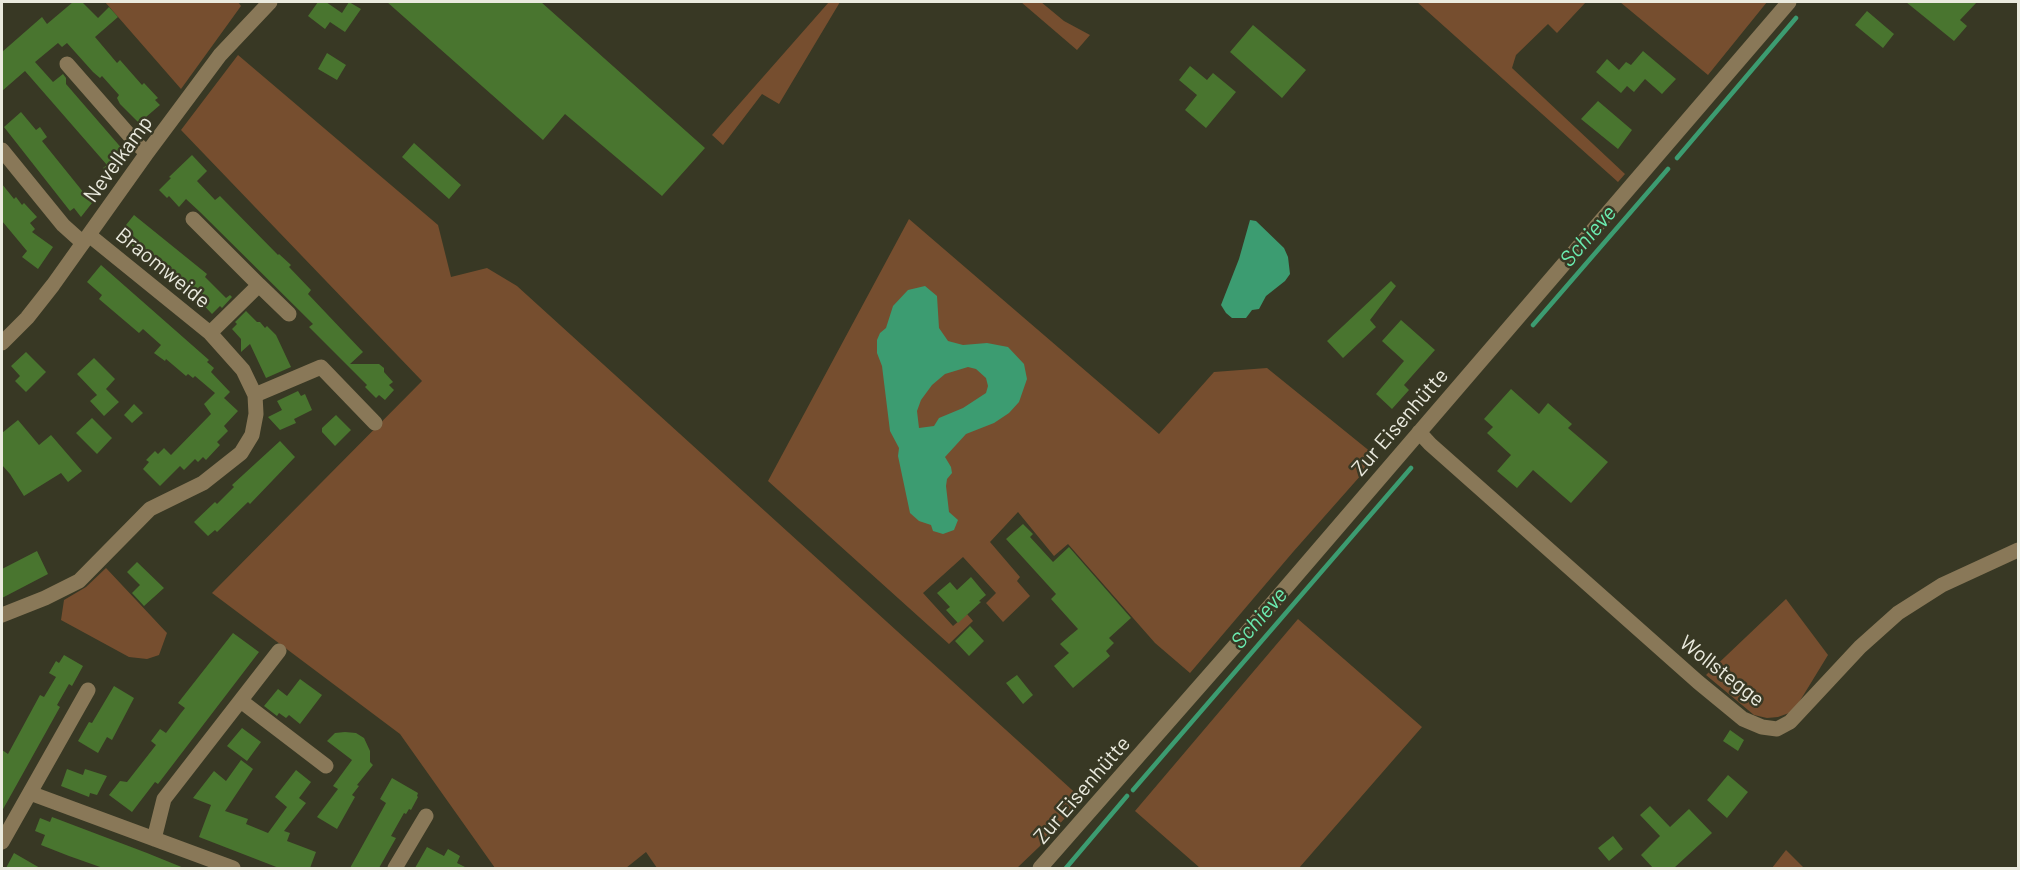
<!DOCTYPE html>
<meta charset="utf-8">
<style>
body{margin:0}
#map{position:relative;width:2020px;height:870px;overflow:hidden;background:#383824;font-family:Barlow,sans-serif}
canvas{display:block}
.frame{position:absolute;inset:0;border:3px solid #eaeade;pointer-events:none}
</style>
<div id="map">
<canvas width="2020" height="870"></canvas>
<div class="frame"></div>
</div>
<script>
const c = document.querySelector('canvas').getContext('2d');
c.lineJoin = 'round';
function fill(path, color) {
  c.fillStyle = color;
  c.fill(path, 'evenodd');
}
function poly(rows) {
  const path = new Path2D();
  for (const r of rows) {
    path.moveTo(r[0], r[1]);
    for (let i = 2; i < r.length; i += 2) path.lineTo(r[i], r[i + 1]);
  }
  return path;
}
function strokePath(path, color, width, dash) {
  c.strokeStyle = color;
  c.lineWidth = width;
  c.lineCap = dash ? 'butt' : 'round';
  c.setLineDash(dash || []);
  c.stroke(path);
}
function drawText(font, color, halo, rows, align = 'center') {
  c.font = font + ' Barlow,sans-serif';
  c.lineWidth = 5;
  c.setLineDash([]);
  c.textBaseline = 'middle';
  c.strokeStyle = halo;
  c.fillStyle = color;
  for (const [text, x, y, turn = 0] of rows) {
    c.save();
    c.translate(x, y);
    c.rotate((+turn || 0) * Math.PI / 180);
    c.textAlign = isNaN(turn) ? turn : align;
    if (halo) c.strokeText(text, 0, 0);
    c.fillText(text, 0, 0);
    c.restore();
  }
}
const green = poly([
 [105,2,238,2,241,6,181,89],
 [829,2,840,2,779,104,762,94,723,145,712,135],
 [1021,2,1041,2,1064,21,1090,35,1077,50],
 [1417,2,1586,2,1557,33,1548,24,1516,55,1512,68,1625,174,1618,182],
 [1620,2,1767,2,1708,75],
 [238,55,438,225,451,277,487,268,517,286,1082,799,1039,847,1017,868,657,868,646,852,626,868,495,868,400,734,212,593,422,381,181,130],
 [909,219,1159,434,1214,372,1267,368,1377,457,1293,552,1190,673,1155,643,1068,544,1054,556,1018,512,990,542,1020,577,1017,581,1030,596,1003,622,986,603,996,593,963,557,923,593,953,626,967,614,973,621,949,644,768,481],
 [106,568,167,633,159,655,147,659,129,657,61,620,64,600,86,587],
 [1786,599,1828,655,1798,704,1789,713,1778,717,1767,718,1754,715,1706,675],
 [1298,619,1422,727,1299,868,1200,868,1135,811],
 [1786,850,1804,868,1772,868]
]);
const water = poly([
 [1250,220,1256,221,1284,248,1288,257,1290,274,1285,281,1266,296,1259,309,1252,310,1246,318,1232,318,1226,313,1221,305,1239,259],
 [925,286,937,296,939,328,948,341,963,345,987,343,1008,347,1024,364,1027,379,1019,402,1009,413,994,423,966,434,945,457,951,467,952,473,947,479,946,486,949,512,958,520,954,530,943,534,933,531,931,525,919,521,910,513,898,456,899,448,890,431,882,366,877,353,877,340,880,333,886,328,893,306,908,290],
 [968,367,976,369,986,378,988,386,986,393,963,408,939,418,934,426,919,428,917,411,921,400,932,385,945,374]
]);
const stream = poly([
 [1677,158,1796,18],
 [1533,325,1668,169],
 [1133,790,1411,468],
 [1066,868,1127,796]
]);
const building = poly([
 [73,2,82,2,98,18,109,7,118,17,95,37,117,63,120,60,142,85,144,83,158,98,155,100,160,105,139,123,120,104,117,98,119,95,102,76,100,78,93,72,67,43,62,47,58,43,35,62,53,82,63,74,66,78,66,84,111,136,124,151,127,148,131,152,111,178,103,168,107,165,25,71,2,91,2,52,42,17,47,24],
 [318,2,326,2,342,13,349,2,361,9,345,32,330,22,325,29,308,16],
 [387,2,541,2,705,148,662,196,565,114,543,140],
 [1906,2,1977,2,1960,20,1967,26,1954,41],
 [1867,11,1894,34,1883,48,1855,25],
 [1253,25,1306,70,1282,98,1230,52],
 [1643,51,1676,79,1662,94,1645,79,1634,92,1627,86,1621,93,1596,72,1607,59,1619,70,1626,62,1631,65],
 [327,53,346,65,337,80,318,69],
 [1190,66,1207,80,1213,73,1236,92,1206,128,1185,110,1197,95,1179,80],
 [1598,101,1632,130,1618,149,1581,119],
 [21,112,36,130,40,127,47,137,42,141,92,203,81,217,74,208,70,211,4,127],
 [414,143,461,185,449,199,402,157],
 [192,155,207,171,197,181,215,200,220,196,278,255,279,254,291,265,289,267,311,290,308,294,363,352,350,364,379,364,384,368,384,372,393,382,389,385,394,390,385,400,379,395,376,398,365,387,367,385,309,327,313,324,200,212,186,199,179,207,169,196,167,198,159,190,171,178,169,177],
 [2,184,14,199,16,197,22,205,24,203,37,217,30,223,35,229,32,232,53,247,38,269,22,257,27,251,2,221],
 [134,215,207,274,205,277,226,298,230,295,232,297,222,308,220,306,212,314,194,295,180,283,176,284,165,275,165,271,118,235],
 [101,265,209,360,207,362,214,368,211,372,230,392,224,398,238,411,224,426,228,431,217,442,220,445,206,460,203,457,198,462,195,459,184,470,180,466,160,486,143,469,149,462,146,460,155,451,158,454,164,448,171,455,211,414,204,404,215,393,195,376,193,378,188,374,186,376,166,359,165,361,154,353,161,345,143,329,139,333,99,299,102,295,87,282],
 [1391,281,1396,286,1370,320,1376,327,1343,358,1327,341],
 [246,311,257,322,260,322,265,328,267,326,276,335,291,367,266,378,250,344,241,352,241,339,232,329,237,324,235,322],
 [1401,320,1435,350,1404,385,1409,390,1392,409,1376,394,1404,361,1382,341],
 [26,352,46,372,26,392,15,381,20,376,11,366],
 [94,358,115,379,106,389,119,402,104,416,90,401,97,395,77,374],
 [1511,389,1539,414,1548,403,1572,424,1568,428,1608,462,1571,503,1533,470,1517,488,1497,471,1511,455,1487,433,1493,427,1484,419],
 [298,391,301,396,305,394,312,410,294,419,296,423,280,430,268,417,282,410,277,401],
 [134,404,143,413,132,423,124,415],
 [336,415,351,430,335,446,322,432,322,428],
 [92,418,112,438,97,454,76,433],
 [18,420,39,445,51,435,82,471,68,482,61,473,24,496,10,474,2,465,2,433],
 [280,441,295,457,250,504,248,502,217,532,215,530,208,536,194,522,215,502,217,504,234,487,232,485],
 [1023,524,1033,534,1030,537,1053,562,1069,547,1131,618,1109,638,1114,643,1106,651,1110,656,1073,688,1054,666,1069,653,1060,644,1078,629,1051,599,1056,594,1006,539],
 [37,551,48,574,2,598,2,569],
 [137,562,164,588,144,606,132,593,140,585,127,572],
 [971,577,986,595,979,601,981,602,958,623,946,610,950,607,937,593,950,582,957,590],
 [970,626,984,641,969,656,955,641],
 [233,633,259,652,158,784,155,782,132,812,109,795,120,781,127,782,156,745,151,741,160,729,166,733,181,713,185,708,178,703],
 [64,655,83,666,72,686,69,684,57,705,60,707,2,811,2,750,8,754,40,695,44,697,56,677,49,673,56,661,59,663],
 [1017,675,1033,695,1023,704,1006,683],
 [300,679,322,695,300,724,289,715,286,718,279,713,277,716,264,706,278,689,287,696],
 [114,686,134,698,112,740,107,737,98,753,78,741,89,722,92,723],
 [242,728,261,742,247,761,227,746],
 [1730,730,1744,740,1738,751,1723,741],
 [345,732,356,733,364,738,370,751,370,762,373,765,357,785,359,786,352,795,355,797,337,829,317,817,338,789,333,786,352,760,327,741,335,733],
 [241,760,253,769,225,811,248,819,246,824,268,833,287,807,275,797,296,770,311,782,299,798,306,803,284,831,290,833,287,841,316,852,310,868,279,868,199,837,211,805,193,798,214,771,226,781],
 [67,769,83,775,85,769,107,776,97,795,90,793,89,797,61,786],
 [1728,775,1748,792,1727,818,1707,800],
 [392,778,418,793,417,796,418,797,411,810,409,809,406,814,404,813,391,836,396,838,379,868,350,868,386,803,380,799],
 [1650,806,1670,827,1689,809,1712,833,1674,868,1653,868,1641,855,1660,836,1640,815],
 [52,817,147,853,184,868,103,868,69,856,41,845,45,835,35,831,40,818,50,822],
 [1613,836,1623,849,1609,861,1598,848],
 [427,847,444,856,448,849,460,856,457,863,467,868,415,868],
 [14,853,40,868,6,868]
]);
const minor = poly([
 [67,64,137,144,147,153],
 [2,150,63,225,83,243],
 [193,219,259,285],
 [210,333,259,285,289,314],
 [2,343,27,318,53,285,147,153,220,55,270,2],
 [255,395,321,367,375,423],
 [1419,432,1430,444,1698,682,1743,719,1762,727,1777,729,1790,722,1860,647,1898,613,1942,585,2018,550],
 [2,615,45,598,79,581,150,509,203,483,241,453,252,435,256,414,255,395,243,370,210,333,89,235],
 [241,701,326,766],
 [30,793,233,868],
 [154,839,164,799,279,651],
 [2,842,88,690],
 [395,868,426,816],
 [1040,868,1270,606,1789,2]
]);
const streetNames = [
 ["Nevelkamp",118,159,-54],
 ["Braomweide",163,268,39],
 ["Zur Eisenhütte",1400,422,-49],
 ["Wollstegge",1722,671,38],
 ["Zur Eisenhütte",1082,790,-49]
];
const waterNames = [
 ["Schieve",1588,236,-49],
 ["Schieve",1259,618,-49]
];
fill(green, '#764e2f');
fill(water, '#3c9c71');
strokePath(stream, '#3c9c71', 4.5);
fill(building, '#49752f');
strokePath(minor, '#897858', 15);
drawText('21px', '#eaeade', '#383824', streetNames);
drawText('italic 22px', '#6beaaf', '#383824', waterNames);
</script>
